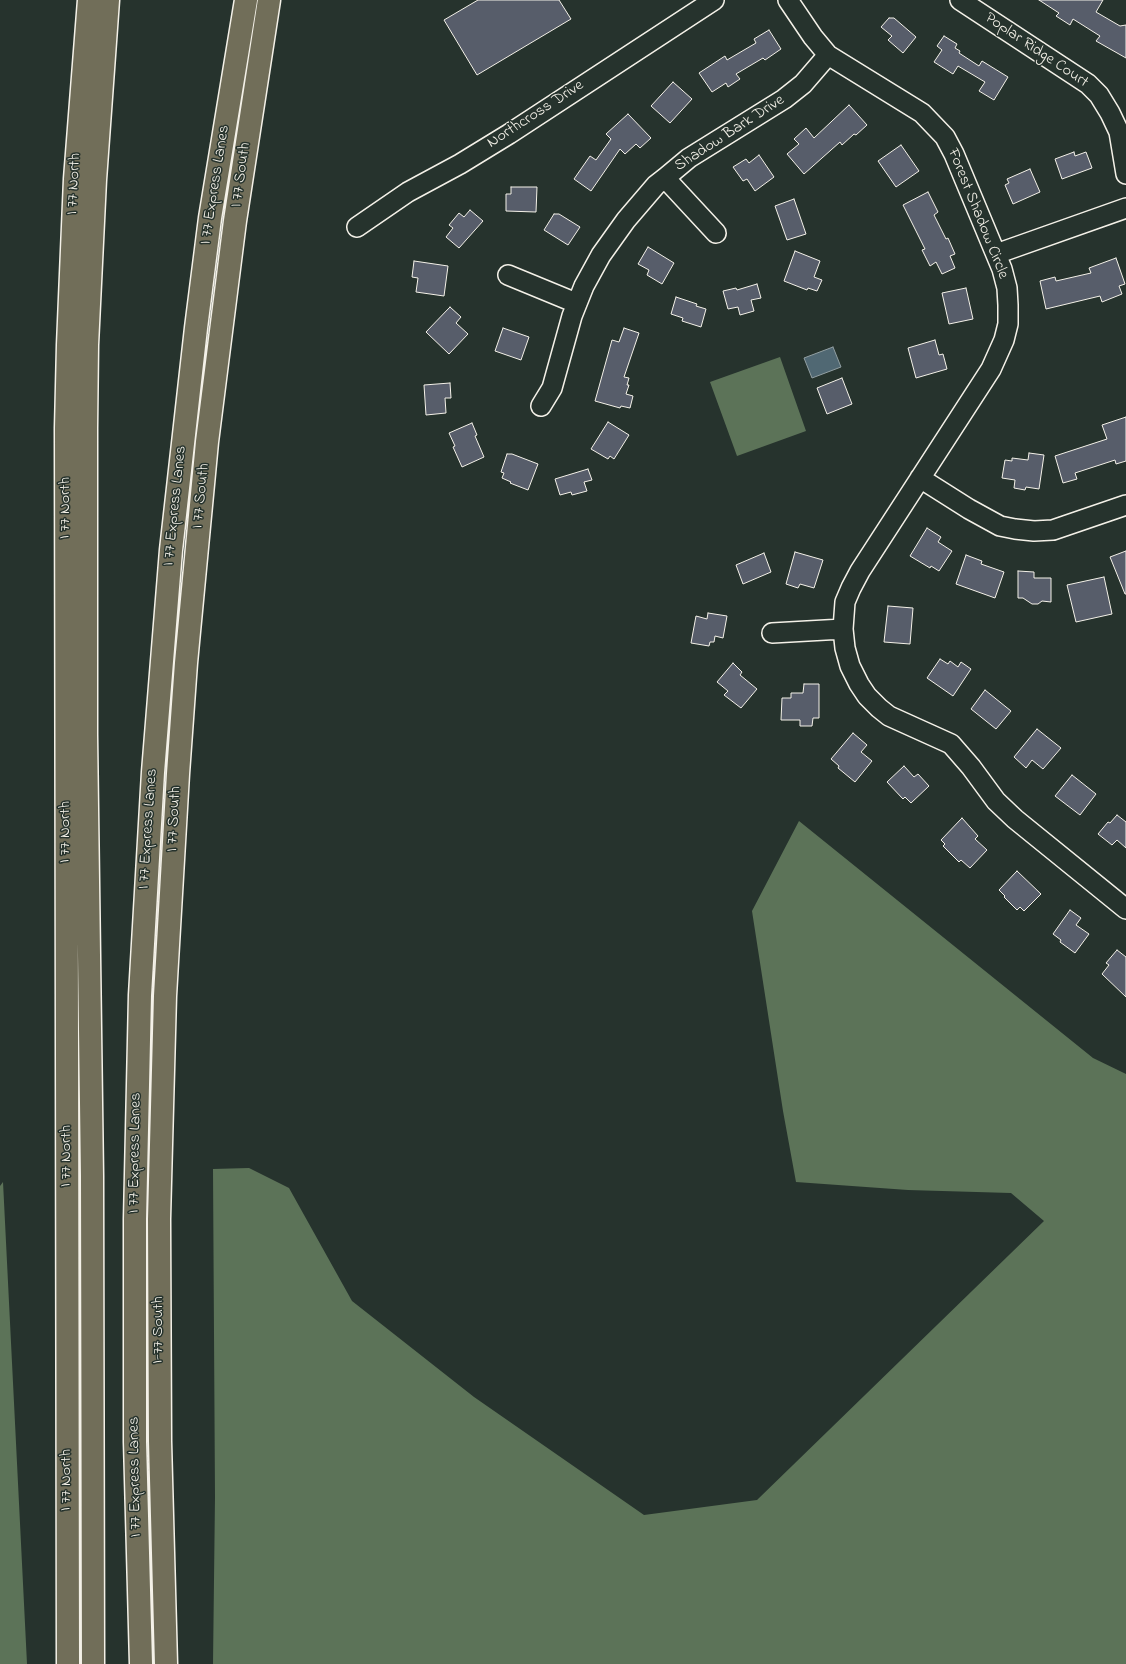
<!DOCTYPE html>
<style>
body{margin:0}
canvas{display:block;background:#26332d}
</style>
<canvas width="1126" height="1664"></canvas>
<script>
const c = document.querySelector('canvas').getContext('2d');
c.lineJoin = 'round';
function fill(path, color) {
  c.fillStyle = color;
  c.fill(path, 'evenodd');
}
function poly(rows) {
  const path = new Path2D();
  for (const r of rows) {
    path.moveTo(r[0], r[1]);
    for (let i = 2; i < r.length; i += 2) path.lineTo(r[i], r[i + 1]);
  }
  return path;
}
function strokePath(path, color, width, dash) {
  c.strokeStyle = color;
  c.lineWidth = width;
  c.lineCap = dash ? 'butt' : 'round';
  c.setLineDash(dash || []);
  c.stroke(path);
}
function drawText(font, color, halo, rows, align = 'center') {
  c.font = font + ' "Indie Flower",sans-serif';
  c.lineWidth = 3;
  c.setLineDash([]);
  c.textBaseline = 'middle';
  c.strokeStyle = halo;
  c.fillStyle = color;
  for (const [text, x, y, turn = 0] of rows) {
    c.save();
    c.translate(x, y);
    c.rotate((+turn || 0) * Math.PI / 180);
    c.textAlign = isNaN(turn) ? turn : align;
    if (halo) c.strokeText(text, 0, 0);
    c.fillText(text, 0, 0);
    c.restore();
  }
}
const green = poly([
 [780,357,806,431,737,456,710,382],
 [799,821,1093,1058,1126,1074,1126,1664,213,1664,215,1497,213,1169,249,1168,289,1188,352,1301,474,1397,644,1515,757,1500,1044,1221,1011,1193,908,1190,796,1182,783,1111,752,911],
 [3,1182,27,1664,0,1664,0,1186]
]);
const water = poly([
 [833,347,841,367,812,378,804,358,833,347]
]);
const building = poly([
 [478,0,559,0,571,19,477,75,444,20,478,0],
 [1039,0,1103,0,1096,12,1120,26,1126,25,1126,58,1096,41,1100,36,1073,19,1070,25,1056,16,1059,13,1039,0],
 [889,18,894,18,916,37,903,53,888,40,892,36,881,27,889,18],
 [769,30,781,49,765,60,763,58,736,74,740,79,728,87,726,83,712,92,699,73,725,56,727,60,756,43,754,39,769,30],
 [944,36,957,44,955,48,960,51,959,53,979,66,982,61,1008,77,994,100,979,91,985,82,958,66,953,74,934,62,942,50,937,46,944,36],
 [673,82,692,99,670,123,651,106,673,82],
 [849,105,867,125,856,135,854,134,842,145,840,142,804,174,787,154,799,144,794,139,806,128,814,138,849,105],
 [628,114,651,138,640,148,636,144,625,154,620,149,591,191,574,179,590,156,596,160,611,139,606,134,628,114],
 [901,145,919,171,896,187,878,161,901,145],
 [1074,152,1075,156,1086,152,1092,168,1062,179,1055,159,1074,152],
 [759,155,774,177,755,191,747,179,743,181,733,167,746,159,749,163,759,155],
 [1030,169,1040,192,1013,204,1005,185,1009,183,1007,179,1030,169],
 [511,187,537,187,536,212,506,211,506,194,511,194,511,187],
 [928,192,938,212,934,215,946,239,948,238,955,254,950,256,955,268,942,274,936,262,930,266,922,250,925,249,903,205,928,192],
 [794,199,806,234,787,240,775,206,794,199],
 [470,210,483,221,459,248,446,237,453,228,449,225,459,213,464,217,470,210],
 [554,214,559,214,580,227,568,245,544,230,554,214],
 [648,247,674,263,662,284,647,275,649,270,638,264,648,247],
 [795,251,820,261,814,277,822,280,817,291,808,288,807,290,784,281,795,251],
 [1116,258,1125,284,1119,286,1122,294,1102,302,1100,296,1046,309,1040,281,1055,277,1056,281,1091,273,1089,268,1116,258],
 [414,261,448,266,444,296,416,292,418,278,412,277,414,261],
 [757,284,761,298,751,300,754,311,740,315,738,307,728,309,723,291,736,288,737,290,757,284],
 [966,288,973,319,949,324,942,293,966,288],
 [676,297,697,304,696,306,706,309,701,327,682,321,683,318,671,314,676,297],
 [450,307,461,317,456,323,468,334,449,354,426,332,450,307],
 [503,328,529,337,521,360,495,351,503,328],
 [624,328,639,333,624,377,629,378,627,385,629,385,626,394,633,396,630,408,621,406,620,408,595,401,612,340,619,342,624,328],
 [935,340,939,355,943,354,947,369,916,378,908,348,935,340],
 [842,378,852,404,827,414,817,388,842,378],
 [450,383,451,398,445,398,446,413,426,415,424,385,450,383],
 [1126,417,1126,461,1116,464,1115,460,1075,473,1077,479,1063,483,1055,456,1107,439,1102,425,1126,417],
 [608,422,629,435,614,459,610,456,608,459,591,449,608,422],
 [472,423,477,435,475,436,484,457,462,467,453,447,455,446,449,433,472,423],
 [1029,453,1044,455,1039,489,1026,487,1025,490,1014,488,1015,480,1002,478,1005,460,1012,461,1012,458,1028,460,1029,453],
 [507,454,512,454,538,464,528,490,510,483,511,482,502,478,504,473,501,472,507,454],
 [588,469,592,480,584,482,587,491,572,495,571,492,560,495,555,479,588,469],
 [927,528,941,537,938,542,952,551,939,571,931,566,930,568,910,556,927,528],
 [1126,551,1126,594,1125,594,1110,557,1126,551],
 [795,552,823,560,814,588,800,584,798,588,786,584,795,552],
 [764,553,771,572,743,584,736,565,764,553],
 [966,555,982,561,981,564,1004,572,995,598,956,584,966,555],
 [1018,571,1034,572,1034,578,1051,578,1051,602,1042,601,1038,604,1032,604,1023,598,1018,598,1018,571],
 [1104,577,1112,614,1076,622,1067,585,1104,577],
 [888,606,913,608,910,644,884,642,888,606],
 [708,613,727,616,723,638,715,636,714,642,710,642,709,646,691,643,696,616,707,619,708,613],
 [940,659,948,664,950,661,958,667,961,662,971,669,953,696,927,678,940,659],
 [733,663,742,672,740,675,757,689,741,708,724,695,728,691,717,682,733,663],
 [804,684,819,684,819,718,813,718,812,726,800,726,800,720,781,720,782,698,791,698,791,693,803,693,804,684],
 [985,690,1011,711,996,729,971,709,985,690],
 [1037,729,1061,748,1043,769,1032,760,1026,768,1014,757,1037,729],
 [853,733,867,745,861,752,872,761,855,782,838,768,839,766,831,759,853,733],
 [904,766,914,777,918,774,929,786,911,803,905,797,903,799,887,782,904,766],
 [1072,775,1096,794,1080,815,1055,796,1072,775],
 [1117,815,1126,822,1126,848,1117,840,1112,845,1098,834,1108,822,1110,823,1117,815],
 [962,818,978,836,975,839,987,850,970,868,961,860,959,862,943,846,945,844,941,840,962,818],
 [1017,871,1041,894,1024,911,1020,907,1017,910,1004,897,1005,896,999,890,1017,871],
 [1070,910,1081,918,1076,925,1089,934,1075,953,1060,942,1061,940,1053,934,1070,910],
 [1117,950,1126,957,1126,997,1102,974,1109,965,1106,963,1117,950]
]);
const minor = poly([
 [788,0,813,37,828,55,922,113,945,137,954,154,1002,269,1007,288,1008,305,1008,324,1004,340,991,369,860,571,851,588,845,602,843,629,845,648,850,666,859,684,867,696,879,708,889,716,951,744,971,767,996,801,1015,819,1126,909],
 [960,0,1088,84,1099,95,1110,113,1119,132,1126,174],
 [665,178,716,233],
 [357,227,408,192,460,164,509,134,714,0],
 [996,254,1126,208],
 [508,275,576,303],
 [541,406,552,388,572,316,584,286,601,255,626,220,656,185,665,178,689,158,784,99,803,84,828,55],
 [920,478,969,509,1000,526,1015,529,1034,531,1053,530,1126,505],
 [772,633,843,629]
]);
const highway = poly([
 [68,1664,66,428,68,345,75,179,89,0],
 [93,1664,92,1176,86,735,86,428,87,345,95,180,108,0],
 [141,1664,135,1442,135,1219,140,995,153,772,171,550,196,328,210,218,246,0],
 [166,1664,160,1441,159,1219,165,996,178,774,186,663,207,442,235,221,269,0]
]);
const streetNames = [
 ["Poplar Ridge Court",1036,51,34],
 ["Northcross Drive",536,115,-33],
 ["Shadow Bark Drive",730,134,-33],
 ["I 77 South",242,175,-82],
 ["I 77 North",75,184,-87],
 ["I 77 Express Lanes",216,185,-81],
 ["Forest Shadow Circle",977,214,68],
 ["I 77 South",202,496,-84],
 ["I 77 Express Lanes",176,506,-84],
 ["I 77 North",66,508,-90],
 ["I 77 South",175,819,-87],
 ["I 77 Express Lanes",149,829,-86],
 ["I 77 North",66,832,-90],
 ["I 77 Express Lanes",136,1153,-89],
 ["I 77 North",67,1156,-90],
 ["I-77 South",159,1330,-90],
 ["I 77 Express Lanes",136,1477,-91],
 ["I 77 North",67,1480,-90]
];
fill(green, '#5c7358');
fill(water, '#506873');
strokePath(water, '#929fa2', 1);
fill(building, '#575d6a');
strokePath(building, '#f4f1e8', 1);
strokePath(minor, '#f4f1e8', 22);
strokePath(highway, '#f4f1e8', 25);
strokePath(minor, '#26332d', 19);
strokePath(highway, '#716e59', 22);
drawText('16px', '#f4f1e8', '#26332d', streetNames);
</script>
